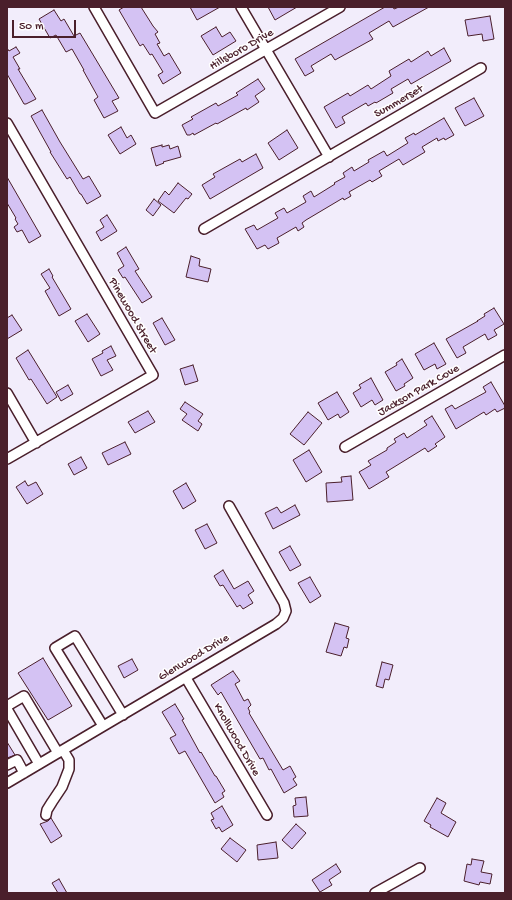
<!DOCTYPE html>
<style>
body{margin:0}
#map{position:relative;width:512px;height:900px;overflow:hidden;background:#f2edfb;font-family:"Gochi Hand",sans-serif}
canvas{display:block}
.frame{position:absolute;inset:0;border:8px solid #4a1f2b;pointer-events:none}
.scale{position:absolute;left:12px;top:20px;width:64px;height:18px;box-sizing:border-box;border:2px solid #4a1f2b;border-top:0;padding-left:5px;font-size:12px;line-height:14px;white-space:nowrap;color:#4a1f2b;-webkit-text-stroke:3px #fff;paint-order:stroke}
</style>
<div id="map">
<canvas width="512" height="900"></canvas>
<div class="frame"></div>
<div class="scale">50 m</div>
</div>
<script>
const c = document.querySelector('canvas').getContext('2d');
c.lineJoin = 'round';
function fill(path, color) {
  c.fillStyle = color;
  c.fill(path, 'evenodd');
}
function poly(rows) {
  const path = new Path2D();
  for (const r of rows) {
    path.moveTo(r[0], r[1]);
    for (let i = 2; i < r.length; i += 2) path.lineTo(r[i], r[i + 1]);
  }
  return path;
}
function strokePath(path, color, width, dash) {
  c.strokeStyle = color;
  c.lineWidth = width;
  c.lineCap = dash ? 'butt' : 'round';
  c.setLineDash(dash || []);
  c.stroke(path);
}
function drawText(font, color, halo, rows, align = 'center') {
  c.font = font + ' "Gochi Hand",sans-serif';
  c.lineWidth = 3;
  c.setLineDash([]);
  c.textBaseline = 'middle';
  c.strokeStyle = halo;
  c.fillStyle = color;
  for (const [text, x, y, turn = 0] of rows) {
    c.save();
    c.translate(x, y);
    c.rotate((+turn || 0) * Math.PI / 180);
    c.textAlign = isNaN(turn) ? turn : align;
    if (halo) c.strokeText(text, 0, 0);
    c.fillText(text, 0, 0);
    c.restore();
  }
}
const building = poly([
 [124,7,141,7,153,26,158,32,155,34,160,43,157,44,164,56,169,53,181,73,163,84,158,75,163,72,152,54,150,55,143,44,140,46,119,10,124,7],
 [190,7,220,7,197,20,190,7],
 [268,7,297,7,275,20,268,7],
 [385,7,393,7,394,9,399,7,429,7,393,27,389,21,369,33,373,39,335,60,331,54,311,66,314,71,305,76,295,59,385,7],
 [54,10,61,21,64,19,74,36,80,33,119,98,112,101,118,111,104,118,94,100,98,97,83,70,84,70,72,49,66,52,56,35,50,38,39,19,54,10],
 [490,16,494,39,483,41,482,34,468,36,465,20,490,16],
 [216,27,222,37,230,32,236,41,213,55,201,36,216,27],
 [16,47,20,53,13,57,20,69,18,69,36,99,26,104,24,104,7,74,7,48,9,51,16,47],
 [444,48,451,61,411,84,408,79,391,89,393,93,376,103,375,102,368,106,366,103,342,117,345,123,336,128,324,107,348,93,350,96,368,85,371,89,391,76,389,71,409,59,411,62,428,51,431,56,444,48],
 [258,79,265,89,255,96,259,102,247,110,246,108,217,124,216,123,194,135,193,133,190,135,187,135,182,125,193,119,191,117,216,103,218,106,238,95,236,93,258,79],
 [474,98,484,116,465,126,455,108,474,98],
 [42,110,60,142,83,179,89,176,101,196,87,204,81,194,80,194,70,177,67,179,50,152,51,152,31,116,42,110],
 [444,118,454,135,445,140,444,138,438,141,437,138,422,147,425,152,403,165,399,159,379,171,382,176,372,182,370,180,349,192,351,196,344,200,343,198,306,220,302,223,304,227,298,231,296,227,277,238,279,243,268,249,265,245,257,249,245,229,254,225,257,230,278,218,275,213,284,208,287,213,306,202,303,196,311,191,314,197,335,184,334,183,345,177,343,173,352,167,354,171,369,162,368,160,384,151,387,156,408,143,405,138,414,133,415,135,444,118],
 [121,127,127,138,131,135,136,144,120,154,108,135,121,127],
 [287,130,298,148,279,160,268,143,287,130],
 [162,145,162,147,169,145,170,149,178,146,181,157,163,162,164,163,156,166,151,148,162,145],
 [256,154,263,168,210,199,202,185,215,177,213,174,240,159,242,162,256,154],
 [7,177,41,236,29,243,22,230,17,232,14,227,18,224,15,219,16,218,7,203,7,177],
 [178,183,192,194,188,199,186,198,174,213,158,201,165,191,169,195,178,183],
 [154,199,161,205,153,216,146,210,154,199],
 [107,215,117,231,101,241,96,232,104,227,100,220,107,215],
 [126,247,139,269,135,271,152,297,142,303,125,277,123,278,118,270,124,266,117,253,126,247],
 [191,256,200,259,199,266,211,269,208,282,186,277,191,256],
 [49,269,53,276,52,277,71,309,59,316,45,291,50,288,41,274,49,269],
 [494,308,504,324,494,330,497,335,488,340,485,334,463,347,466,353,457,358,446,339,478,321,477,321,485,316,484,314,494,308],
 [87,314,100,334,88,342,75,321,87,314],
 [12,315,22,330,7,339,7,318,12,315],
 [162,318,175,340,165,345,153,323,162,318],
 [434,343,446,364,437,369,435,364,424,370,415,354,434,343],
 [111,346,116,356,107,360,113,370,101,376,92,359,103,353,102,351,111,346],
 [28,350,57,397,47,404,31,379,29,380,16,358,28,350],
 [402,359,413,378,404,384,405,386,396,391,385,372,397,365,396,363,402,359],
 [193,365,198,381,185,385,180,369,193,365],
 [371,378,383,400,375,405,372,400,361,407,353,393,361,388,359,385,371,378],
 [491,382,505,406,505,408,497,412,495,409,486,415,484,412,456,429,445,409,452,405,455,409,486,392,483,387,491,382],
 [68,385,73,394,61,401,56,392,68,385],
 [337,392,349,412,340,418,338,414,328,420,318,403,337,392],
 [185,402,203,414,198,421,202,424,198,431,182,420,187,414,180,409,185,402],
 [148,411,155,422,135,433,128,422,148,411],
 [308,412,322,423,304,445,290,434,308,412],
 [432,416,445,437,435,444,437,446,428,452,425,448,386,472,389,477,369,489,359,472,371,465,368,461,387,450,387,448,396,442,394,439,404,433,407,438,427,425,424,421,432,416],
 [125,442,131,454,108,465,102,453,125,442],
 [309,450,322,472,306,482,293,460,309,450],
 [81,457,87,468,74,475,68,464,81,457],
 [351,476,353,500,327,502,326,483,342,482,341,477,351,476],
 [25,481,28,486,36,482,43,494,27,504,16,487,25,481],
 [186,483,196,501,183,509,173,491,186,483],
 [295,505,300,515,273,529,265,513,277,507,281,513,295,505],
 [207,524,217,543,205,549,195,530,207,524],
 [290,546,301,565,290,571,279,552,290,546],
 [223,570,234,589,248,581,254,591,248,595,253,603,243,609,240,605,237,607,223,585,220,586,214,576,223,570],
 [310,577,321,596,310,603,298,583,310,577],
 [335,623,349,627,346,638,349,639,347,648,344,647,341,656,326,652,335,623],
 [43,658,72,706,48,720,18,673,43,658],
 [132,659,138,670,124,678,118,666,132,659],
 [382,662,393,665,389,680,385,679,383,688,376,686,382,662],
 [233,671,240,681,235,684,244,701,248,699,251,705,248,708,250,712,249,713,283,770,290,766,296,777,293,779,297,785,284,793,271,769,269,770,263,758,260,759,221,692,218,695,211,685,233,671],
 [175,704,184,719,182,720,200,753,201,752,215,776,216,776,225,791,222,793,224,797,215,803,185,751,179,754,170,738,176,735,162,712,175,704],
 [7,742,15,755,7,758,7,742],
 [306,797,308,816,294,817,293,806,296,805,295,798,306,797],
 [437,798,446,803,441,813,456,822,448,837,430,827,431,825,424,821,437,798],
 [222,806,233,825,222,832,219,827,216,829,211,820,214,819,211,813,222,806],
 [51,818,62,836,51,843,40,824,48,821,51,818],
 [296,824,306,833,292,849,282,840,296,824],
 [230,838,246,850,237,862,221,849,230,838],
 [276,842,278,858,258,860,257,845,276,842],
 [472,859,484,861,481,872,492,874,490,884,480,882,479,885,464,881,467,864,471,865,472,859],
 [336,864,341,872,329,880,332,885,320,892,312,880,336,864],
 [59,879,67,893,58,893,52,883,59,879]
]);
const minor = poly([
 [94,7,155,113,340,7],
 [241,7,329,157],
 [7,123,153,375,7,459],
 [204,229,481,68],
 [7,393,36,443],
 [345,447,505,355],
 [186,678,267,815],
 [7,706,24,696,58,753],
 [7,709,39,764],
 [103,726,55,648,75,636,123,715],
 [7,765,17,760,24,773],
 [7,783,276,624,283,618,286,611,284,603,229,506],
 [46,815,47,810,52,802,62,787,69,769,69,760,63,750],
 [375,893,420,868]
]);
const streetNames = [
 ["Hillsboro Drive",242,50,-30],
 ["Summerset",399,102,-30],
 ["Pinewood Street",132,316,60],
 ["Jackson Park Cove",419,391,-30],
 ["Glenwood Drive",194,658,-31],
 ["Knollwood Drive",236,740,60]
];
fill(building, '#d4c2f3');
strokePath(building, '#4a1f2b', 1);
strokePath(minor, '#4a1f2b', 12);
strokePath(minor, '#fff', 9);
drawText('12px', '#4a1f2b', '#fff', streetNames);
</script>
